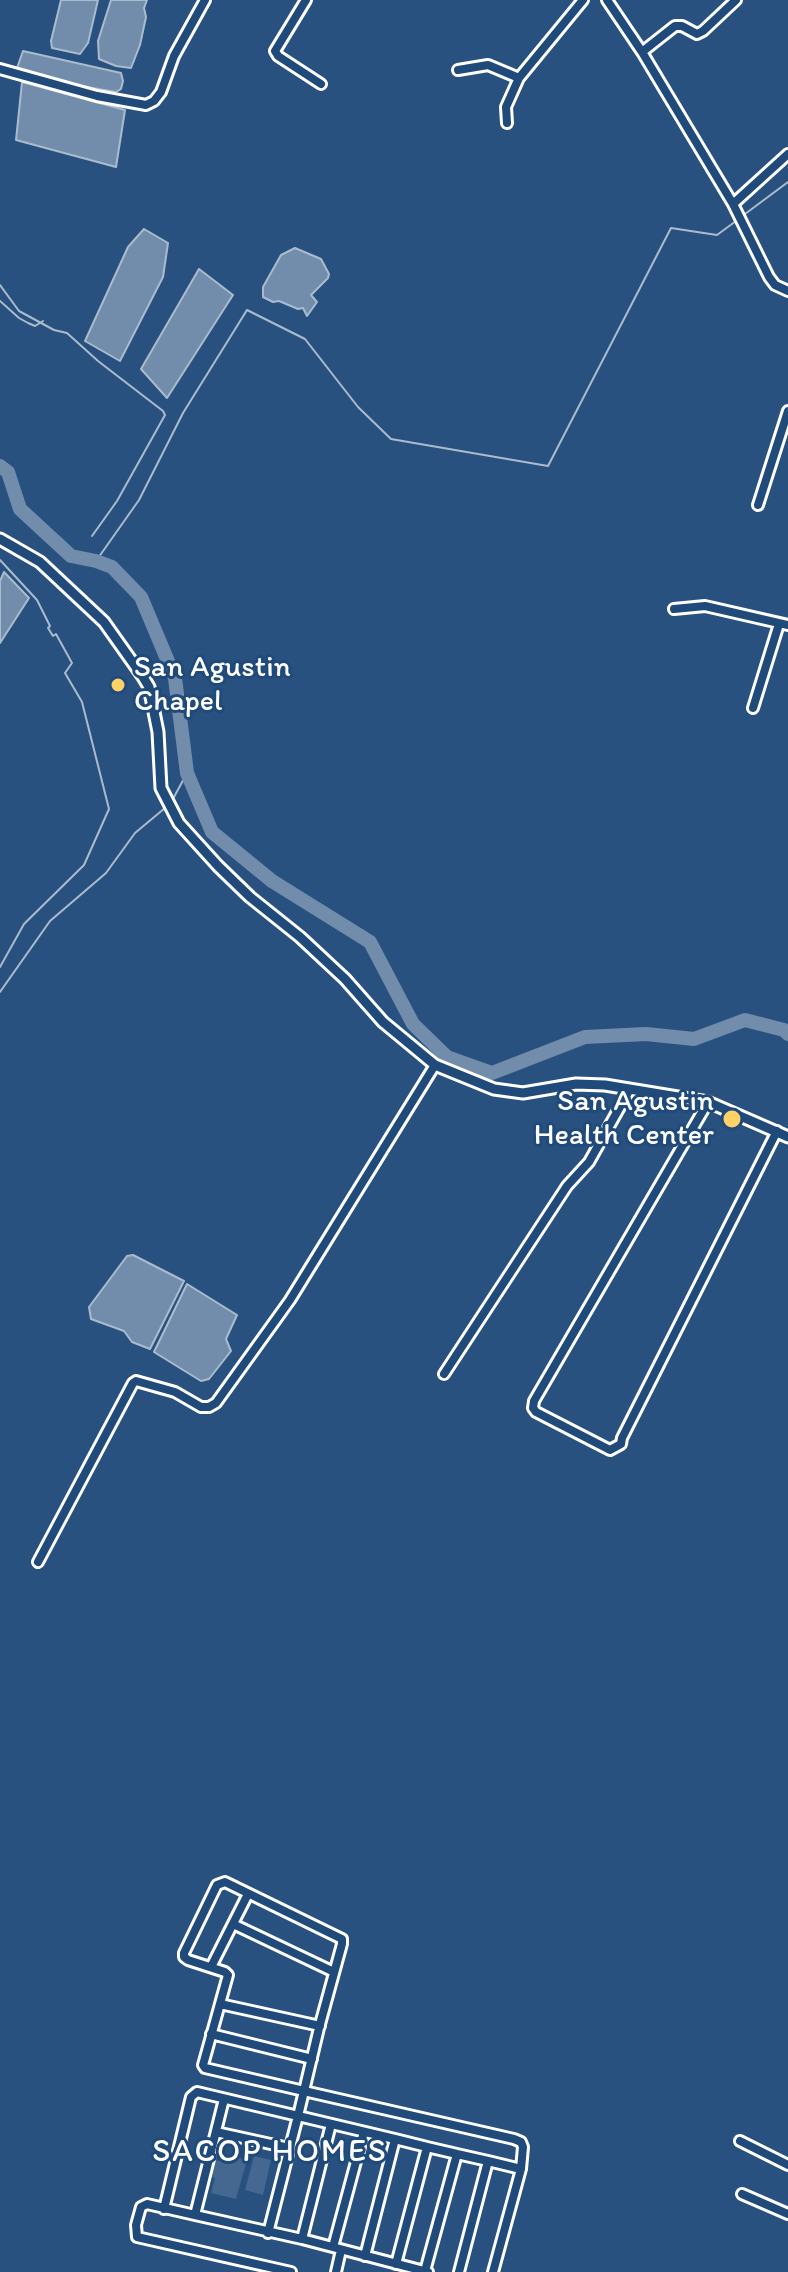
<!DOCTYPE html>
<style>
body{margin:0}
canvas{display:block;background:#28517f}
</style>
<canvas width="788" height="2272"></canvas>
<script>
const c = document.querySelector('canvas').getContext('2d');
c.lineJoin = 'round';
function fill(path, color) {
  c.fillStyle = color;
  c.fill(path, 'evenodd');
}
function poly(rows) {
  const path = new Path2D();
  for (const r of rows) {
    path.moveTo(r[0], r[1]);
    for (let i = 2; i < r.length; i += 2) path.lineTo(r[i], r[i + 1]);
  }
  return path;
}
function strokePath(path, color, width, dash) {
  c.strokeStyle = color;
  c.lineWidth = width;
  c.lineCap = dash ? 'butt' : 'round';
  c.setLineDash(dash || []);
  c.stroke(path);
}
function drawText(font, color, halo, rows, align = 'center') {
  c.font = font + ' Itim,sans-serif';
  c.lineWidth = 6;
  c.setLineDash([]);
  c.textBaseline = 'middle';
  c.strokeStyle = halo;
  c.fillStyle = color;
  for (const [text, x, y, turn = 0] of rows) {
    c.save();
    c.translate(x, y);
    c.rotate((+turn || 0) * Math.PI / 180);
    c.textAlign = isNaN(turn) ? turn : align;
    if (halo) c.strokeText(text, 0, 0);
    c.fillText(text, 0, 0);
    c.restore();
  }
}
const green = poly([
 [221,2153,247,2160,236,2199,211,2193,215,2178,206,2175,210,2159,219,2161],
 [254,2156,271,2160,263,2195,245,2190]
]);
const water = poly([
 [61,0,98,0,88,43,80,54,52,48,51,41,61,0],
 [111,0,147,0,144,8,146,17,140,45,131,68,116,66,99,59,98,41,111,0],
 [23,51,121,73,123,81,121,89,116,92,75,85,21,71,17,68,23,51],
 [22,82,125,110,116,167,16,140,22,82],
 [144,229,168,243,163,277,120,361,85,341,128,247,144,229],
 [295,248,321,259,329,274,328,278,311,295,317,302,307,316,303,308,298,309,279,301,273,302,263,297,263,287,281,255,295,248],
 [199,269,233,295,167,398,141,369,199,269],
 [4,572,29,598,0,643,0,581,4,572],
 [133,1255,184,1281,150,1349,132,1342,124,1331,91,1319,89,1307,127,1256,133,1255],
 [187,1284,237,1315,226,1339,231,1351,209,1379,201,1381,154,1352,187,1284]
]);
const stream = poly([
 [741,217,788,182],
 [0,285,19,311,54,330,67,333,98,361,163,411,165,415,117,501,92,536],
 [0,301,19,318,28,323,35,326,43,321],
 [0,560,37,600,50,626,48,628,53,636,56,634,72,663,65,673,82,702,109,809,84,865,24,924,0,967],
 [96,561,139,500,183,413,247,310,305,339,358,407,391,439,548,466,671,228,717,235,736,221],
 [174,797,187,773],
 [0,992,50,921,106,873,135,833,165,808]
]);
const river = poly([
 [0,466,8,472,20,509,71,556,96,561,112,567,141,597,175,678,187,773,212,832,272,881,370,942,413,1024,447,1057,492,1073,585,1037,646,1034,694,1039,745,1020,784,1030,788,1034]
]);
const minor = poly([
 [306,0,275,51,278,56,321,84],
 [607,0,642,52,733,204],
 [642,52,675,26,682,26,697,34,703,31,736,0],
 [0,69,97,96,146,105,154,101,161,92,174,56,205,0],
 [458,70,488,65,519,78,583,0],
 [507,123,506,107,519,78],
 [788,154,733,204,769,277,775,285,788,291],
 [758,505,788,411],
 [674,609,705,606,788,625],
 [753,708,779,624],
 [708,1102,534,1401,533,1408,536,1412,610,1450,621,1444,622,1438,777,1131],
 [444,1374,567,1186,589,1162,630,1089],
 [38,1562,133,1383,136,1381,175,1392,201,1407,209,1407,216,1403,290,1300,435,1065],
 [233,1924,334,1972],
 [211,1967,248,1894],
 [220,2004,320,2026],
 [211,2034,312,2059],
 [216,2132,289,2148],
 [395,2139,427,2147,396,2264],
 [740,2141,788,2165],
 [457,2154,488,2161,459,2272],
 [488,2161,521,2169],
 [742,2194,788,2214],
 [164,2209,191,2097,197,2092,395,2139,365,2256],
 [195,2215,224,2099],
 [268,2233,298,2116,304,2091,319,2028,342,1944,342,1939,225,1882,217,1885,184,1953,184,1957,188,1960,225,1972,228,1975,203,2065,205,2068,304,2091,514,2139,521,2142,523,2147,521,2169,493,2272],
 [302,2239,331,2124],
 [333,2247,364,2132],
 [425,2271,457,2154,427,2147],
 [291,2272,137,2237,136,2225,141,2207,147,2204,195,2215,302,2239,428,2272],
 [336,2272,341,2250]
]);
const tertiary = poly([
 [0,539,40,562,104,622,143,677,149,687,158,732,161,788,179,823,218,866,250,897,300,937,345,979,383,1022,435,1065,494,1089,523,1093,576,1084,605,1085,708,1102,788,1137]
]);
const markers = [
 [118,685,8,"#ffd166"],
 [732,1119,10,"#ffd166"]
];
const poiNames = [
 ["San Agustin",134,668],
 ["Chapel",134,702],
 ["San Agustin",714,1102,"right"],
 ["Health Center",714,1136,"right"]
];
const neighbourhoodNames = [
 ["SACOP HOMES",270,2153]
];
fill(green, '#446890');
fill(water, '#718dab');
strokePath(water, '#aabbcd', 2);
strokePath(stream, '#aabbcd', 2);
strokePath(river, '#718dab', 14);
strokePath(minor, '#fff', 14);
strokePath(tertiary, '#fff', 15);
strokePath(minor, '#1f4a7a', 8);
strokePath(tertiary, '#1f4a7a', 9);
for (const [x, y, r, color] of markers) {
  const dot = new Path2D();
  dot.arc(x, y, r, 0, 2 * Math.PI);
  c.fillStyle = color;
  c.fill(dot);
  strokePath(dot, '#1f4a7a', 3);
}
drawText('30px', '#fff', '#1f4a7a', poiNames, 'left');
c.letterSpacing = '2px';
drawText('32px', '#fff', '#1f4a7a', neighbourhoodNames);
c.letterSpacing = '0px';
</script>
